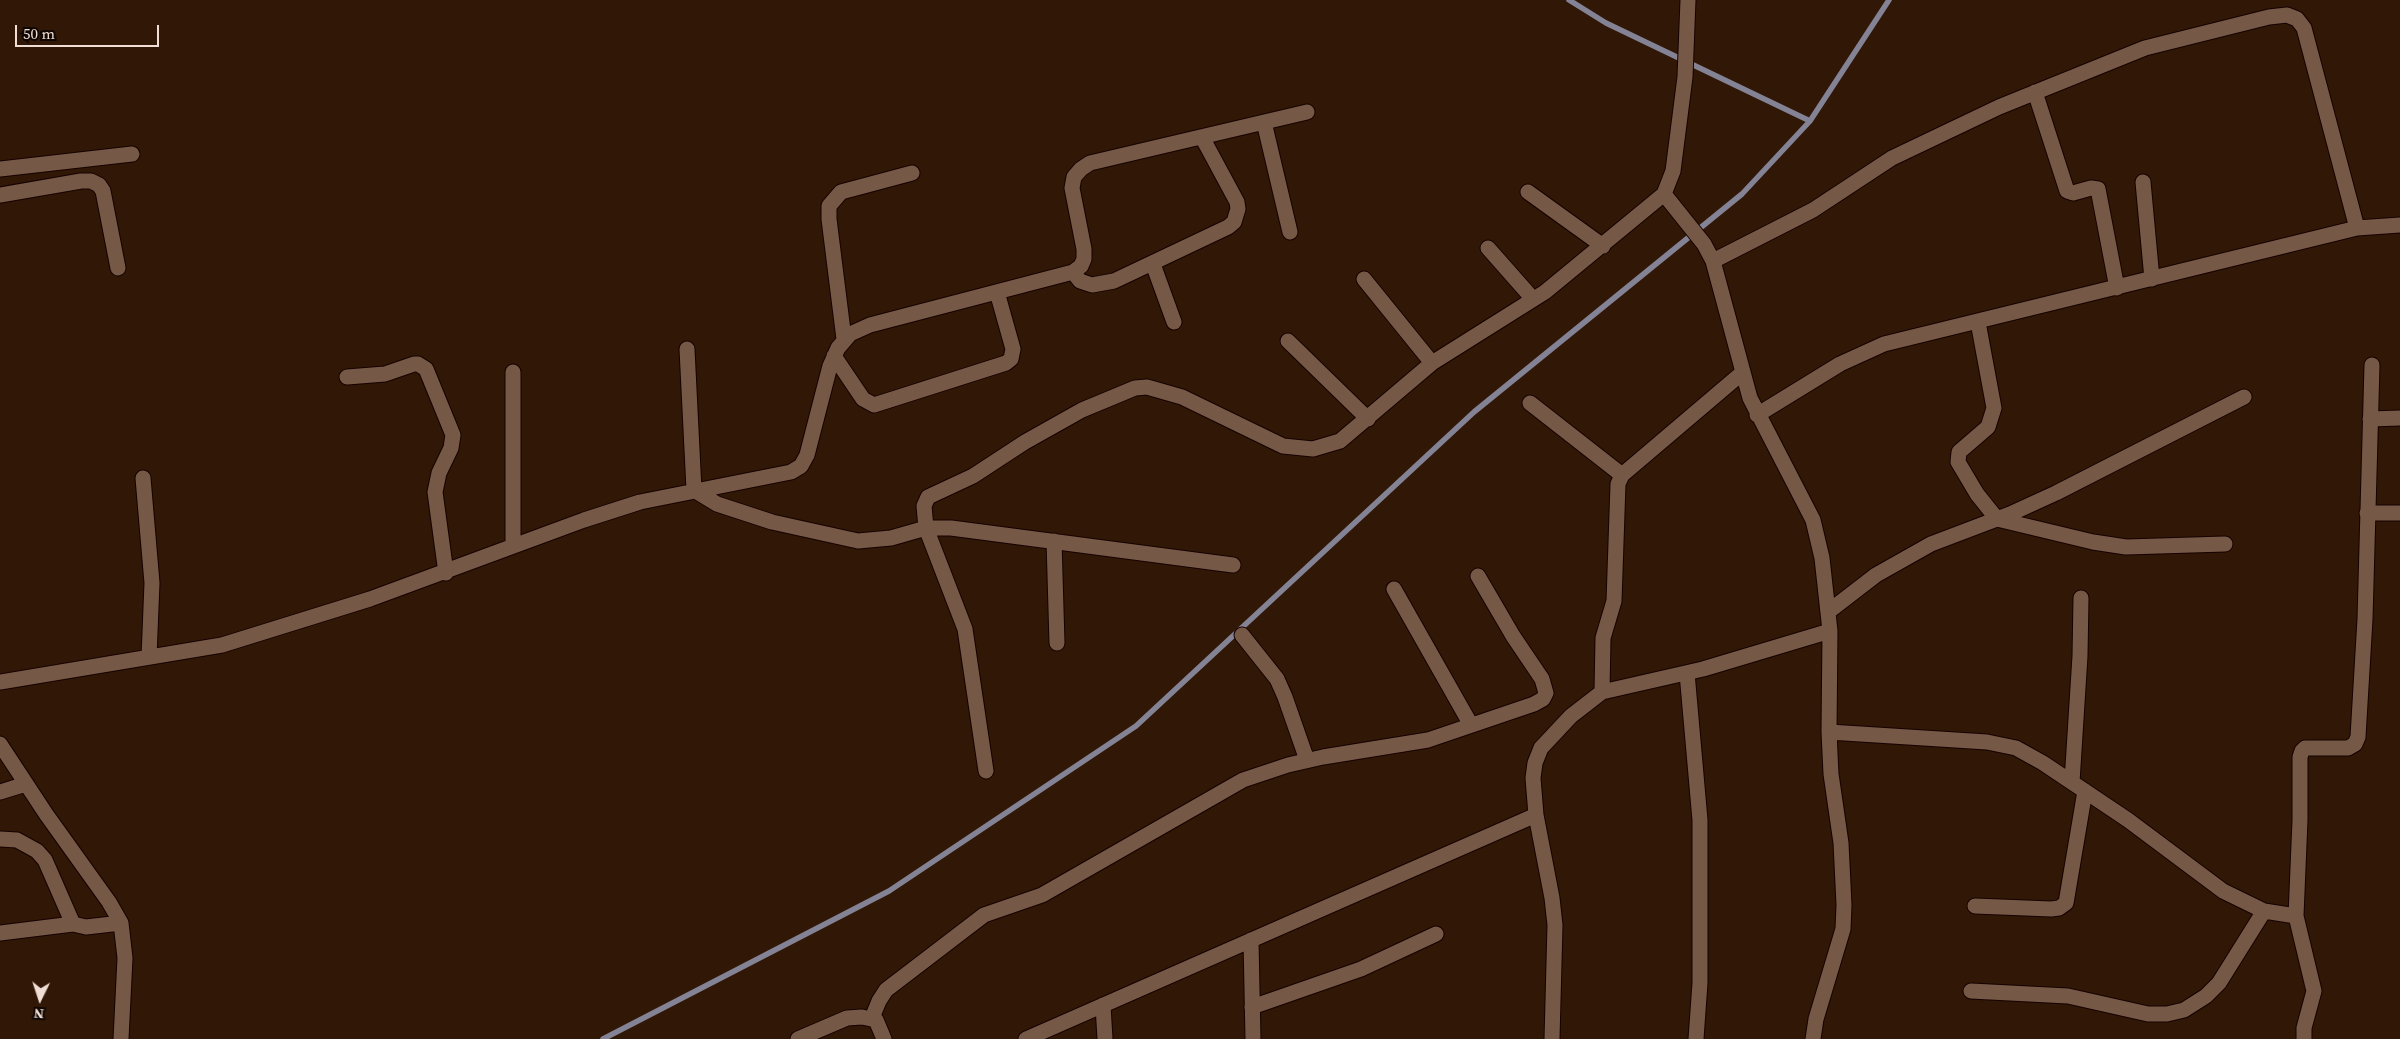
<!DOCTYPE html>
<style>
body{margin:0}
#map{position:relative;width:2400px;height:1039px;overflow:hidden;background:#301706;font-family:"Source Serif 4",serif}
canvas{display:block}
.north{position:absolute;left:15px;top:974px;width:50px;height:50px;-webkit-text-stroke:4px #100602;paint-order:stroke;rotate:184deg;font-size:14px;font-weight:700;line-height:20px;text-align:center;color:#f0ded4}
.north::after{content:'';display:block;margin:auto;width:18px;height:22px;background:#f0ded4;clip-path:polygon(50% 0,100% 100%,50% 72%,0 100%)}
.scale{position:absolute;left:15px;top:25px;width:144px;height:22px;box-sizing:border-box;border:2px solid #f0ded4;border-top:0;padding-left:6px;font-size:15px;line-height:18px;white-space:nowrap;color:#f0ded4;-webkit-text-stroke:4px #100602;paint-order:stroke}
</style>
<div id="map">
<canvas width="2400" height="1039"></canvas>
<div class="north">N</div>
<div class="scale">50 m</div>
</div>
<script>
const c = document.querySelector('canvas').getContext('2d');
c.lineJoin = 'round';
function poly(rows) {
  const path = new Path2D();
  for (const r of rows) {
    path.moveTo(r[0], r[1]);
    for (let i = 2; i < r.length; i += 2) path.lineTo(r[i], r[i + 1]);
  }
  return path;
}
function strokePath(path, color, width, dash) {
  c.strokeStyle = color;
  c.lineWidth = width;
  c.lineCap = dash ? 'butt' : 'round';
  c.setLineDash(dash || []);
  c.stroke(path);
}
const stream = poly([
 [1569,0,1606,23,1810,121],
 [603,1039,889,891,1136,726,1474,412,1742,194,1810,121,1889,0]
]);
const minor = poly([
 [2035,92,2067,191,2073,193,2091,188,2098,189,2117,288],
 [1264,122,1290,232],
 [0,169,132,154],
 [2143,182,2152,279],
 [1528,192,1603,246],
 [1664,194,1704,244,1713,261,1750,398,1813,520,1822,558,1830,631,1829,732,1831,774,1841,843,1844,905,1843,929,1816,1019,1813,1039],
 [0,195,81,181,91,181,99,185,103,191,118,268],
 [1488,248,1533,299],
 [1713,261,1813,210,1892,158,1999,107,2145,48,2269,17,2287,15,2297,19,2304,28,2357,228],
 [1153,264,1174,322],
 [1073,272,1080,281,1092,285,1114,281,1228,227,1234,222,1238,209,1237,202,1202,137],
 [1364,279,1432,363],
 [1978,322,1994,408,1988,427,1959,452,1958,462,1977,494,1997,519,2093,542,2126,547,2225,544],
 [844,339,829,219,829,206,841,192,912,173],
 [1288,341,1368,419],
 [687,349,694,490,717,504,772,522,858,541,891,538,926,528,951,528,1233,565],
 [834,356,863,399,874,405,1006,363,1011,359,1013,349,997,292],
 [347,377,385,374,414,364,418,364,426,369,453,435,451,448,439,473,435,492,446,573],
 [1530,403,1622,475],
 [1757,415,1840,364,1884,344,2357,228,2400,225],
 [2370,419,2400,418],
 [143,478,152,583,149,657],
 [2367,513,2400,513],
 [1054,541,1057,643],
 [513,546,513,372],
 [1394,589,1471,725],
 [1828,612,1876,575,1931,544,2010,514,2056,493,2244,397],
 [1242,635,1277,679,1285,697,1307,760],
 [1687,673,1700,820,1700,983,1696,1039],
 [0,682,222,645,370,599,584,520,640,502,791,472,801,466,807,455,830,366,838,348,850,334,870,325,1073,272,1081,266,1084,259,1084,249,1072,188,1074,177,1081,169,1090,163,1307,112],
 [1602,692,1603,638,1614,601,1618,484,1622,475,1742,373],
 [1829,732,1987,742,2016,748,2043,763,2128,820,2223,891,2264,911,2296,916],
 [0,744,46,814,109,902,121,923,125,958,121,1039],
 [986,771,965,629,926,528,924,506,928,497,973,476,1025,442,1082,410,1135,388,1147,387,1182,397,1283,446,1313,449,1340,441,1432,363,1545,292,1664,194,1673,171,1685,77,1688,0],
 [2072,782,2080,656,2081,598],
 [0,792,26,784],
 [0,839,17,840,37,851,45,860,73,924,86,927,121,923],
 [1975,906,2051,909,2059,908,2066,903,2085,791],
 [0,933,73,924],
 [1251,940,1253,1039],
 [1971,991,2068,996,2148,1014,2167,1014,2184,1010,2206,996,2219,983,2264,911],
 [1103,1005,1105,1039],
 [1252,1007,1361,969,1436,934],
 [872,1018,879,1001,886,990,984,915,1042,895,1243,780,1288,765,1323,757,1428,740,1534,704,1543,699,1546,693,1542,679,1513,636,1478,576],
 [798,1039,847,1018,862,1017,876,1020,884,1039],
 [1026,1039,1536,815],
 [1552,1039,1555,925,1552,898,1536,815,1533,778,1535,763,1541,748,1571,716,1602,692,1703,669,1830,631],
 [2304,1039,2304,1028,2314,991,2296,916,2300,820,2300,757,2302,751,2305,748,2348,748,2355,744,2358,737,2365,619,2372,365]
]);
strokePath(stream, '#848396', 5.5);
strokePath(minor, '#160200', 17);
strokePath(minor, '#765846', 15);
</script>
